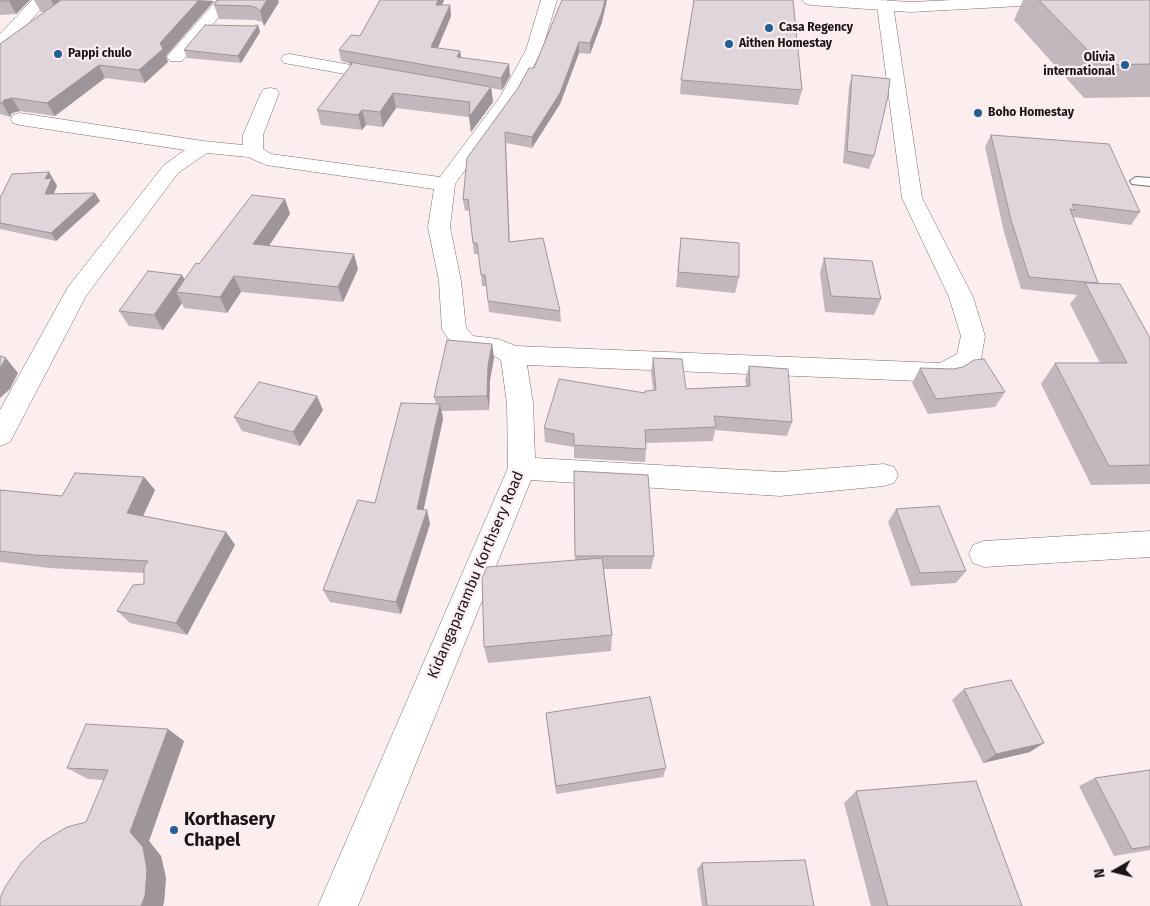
<!DOCTYPE html>
<style>
body{margin:0}
#map{position:relative;width:1150px;height:906px;overflow:hidden;background:#fcedef;font-family:"Fira Sans",sans-serif}
canvas{display:block}
.north{position:absolute;left:1090px;top:846px;width:50px;height:50px;-webkit-text-stroke:4px #fcedef;paint-order:stroke;rotate:262deg;font-size:14px;font-weight:700;line-height:20px;text-align:center;color:#191415}
.north::after{content:'';display:block;margin:auto;width:18px;height:22px;background:#191415;clip-path:polygon(50% 0,100% 100%,50% 72%,0 100%)}
</style>
<div id="map">
<canvas width="1150" height="906"></canvas>
<div class="north">N</div>
</div>
<script>
const c = document.querySelector('canvas').getContext('2d');
c.lineJoin = 'round';
function poly(rows) {
  const path = new Path2D();
  for (const r of rows) {
    path.moveTo(r[0], r[1]);
    for (let i = 2; i < r.length; i += 2) path.lineTo(r[i], r[i + 1]);
  }
  return path;
}
function strokePath(path, color, width, dash) {
  c.strokeStyle = color;
  c.lineWidth = width;
  c.lineCap = dash ? 'butt' : 'round';
  c.setLineDash(dash || []);
  c.stroke(path);
}
function fill(path, color) {
  c.fillStyle = color;
  c.fill(path, 'evenodd');
}
function drawText(font, color, halo, rows, align = 'center') {
  c.font = font + ' "Fira Sans",sans-serif';
  c.lineWidth = 4.5;
  c.setLineDash([]);
  c.textBaseline = 'middle';
  c.strokeStyle = halo;
  c.fillStyle = color;
  for (const [text, x, y, turn = 0] of rows) {
    c.save();
    c.translate(x, y);
    c.rotate((+turn || 0) * Math.PI / 180);
    c.textAlign = isNaN(turn) ? turn : align;
    if (halo) c.strokeText(text, 0, 0);
    c.fillText(text, 0, 0);
    c.restore();
  }
}
const service = poly([
 [1136,177,1150,178,1150,186,1132,184,1130,181,1136,177]
]);
const minor = poly([
 [32,0,49,0,6,48,0,49,0,34,32,0],
 [217,0,233,0,182,61,170,61,167,57,170,53,217,0],
 [541,0,557,0,542,50,517,98,455,184,450,227,461,281,466,328,473,336,498,339,516,346,940,363,957,354,961,336,949,297,902,198,877,5,879,2,885,0,891,2,893,5,922,198,973,297,985,336,981,359,977,365,953,380,944,382,527,365,533,403,535,458,780,472,884,464,894,467,898,475,894,483,884,486,780,496,531,480,358,906,318,906,508,468,507,403,501,360,494,356,457,350,442,330,439,281,428,227,434,189,266,165,248,157,207,153,178,173,86,296,10,442,0,446,0,410,68,287,164,165,185,150,20,125,13,123,11,119,13,115,20,113,203,141,243,145,243,135,261,93,264,89,270,88,276,89,279,93,263,135,263,149,271,154,440,177,500,97,526,50,541,0],
 [290,54,384,71,390,72,393,76,390,80,384,81,284,63,281,59,284,55,290,54],
 [1150,531,1150,557,984,567,973,563,969,554,973,545,984,541,1150,531]
]);
const secondary = poly([
 [802,0,878,0,911,2,953,0,1046,0,1043,3,1038,5,911,12,810,5,805,3,802,0]
]);
const wall = poly([
 [0,0,30,0,16,14,0,15],
 [34,0,61,0,214,1,166,56,168,62,145,83,105,78,55,116,20,111,12,113,10,117,0,114,0,44,44,12,41,12],
 [218,0,278,0,279,2,264,26,262,22,255,20,219,19,214,5],
 [380,0,444,0,442,5,450,5,451,16,438,48,460,51,461,57,510,76,502,90,491,88,493,102,471,132,469,117,396,108,383,127,366,125,362,130,321,125,317,110,350,66,349,63,341,61,339,50,360,36],
 [1023,0,1150,0,1150,97,1084,98,1014,20],
 [602,22,590,54,579,53,560,104,532,148,506,143,510,242,560,311,561,322,489,312,486,286,482,286,479,254,474,254,469,210,465,211,463,200,534,68],
 [258,25,260,32,241,63,187,58,184,50],
 [852,75,874,156,869,169,843,163,849,87],
 [681,80,802,90,798,105,680,94],
 [991,135,1140,212,1131,225,1073,217,1098,283,1150,338,1150,484,1091,485,1041,384,1055,363,1100,363,1070,304,1077,295,1021,289,1004,232,985,147],
 [49,172,57,186,53,194,100,201,56,241,0,229,0,198],
 [285,199,290,214,269,246,358,269,343,302,241,292,227,313,184,308,182,303,163,330,129,326,119,311,182,275,185,280,199,264],
 [681,238,739,277,735,293,676,287],
 [824,258,881,299,874,315,825,312,820,273],
 [492,344,494,358,490,380,489,410,442,411,443,419,423,510,427,510,430,524,401,614,330,602,323,590,375,503,436,404,434,397],
 [653,358,686,389,746,386,745,380,749,366,792,422,787,436,715,430,713,441,646,443,646,449,645,462,574,458,574,447,545,442,544,428,653,390,651,372],
 [920,368,1005,392,995,407,928,414,912,383],
 [323,410,300,446,242,431,234,417],
 [574,471,654,556,651,569,604,569,612,635,611,651,488,663,484,647,575,560],
 [144,477,155,490,143,516,226,532,235,545,187,635,130,623,117,611,144,584,144,573,49,568,0,562,0,490,62,496],
 [896,509,966,571,956,583,911,586,888,522],
 [964,689,1030,752,983,763,952,700],
 [546,713,666,768,663,777,556,794],
 [184,741,149,841,161,856,166,878,164,903,86,822,104,780,88,779,67,768],
 [1150,770,1150,850,1114,856,1079,786,1095,778],
 [856,791,1022,906,871,906,844,803],
 [702,863,814,906,702,906,697,869]
]);
const shadedWall = poly([
 [10,0,30,0,16,14,9,1],
 [51,0,61,0,56,11],
 [199,0,214,1,166,56,168,62,145,83,139,70,160,43],
 [267,0,278,0,279,2,264,26,260,11],
 [438,0,444,0,438,16,436,5],
 [605,0,607,0,602,22,590,54,590,43],
 [450,5,451,16,433,59,431,47],
 [258,25,260,32,241,63,238,56],
 [579,42,579,53,560,104,532,148,532,137],
 [460,51,462,62,457,57],
 [509,64,510,76,502,90,501,78],
 [99,65,105,78,55,116,47,103],
 [491,87,493,102,471,132,469,117],
 [393,93,396,108,383,127,380,112],
 [12,98,20,111,12,113,10,117,2,103,4,100],
 [362,110,366,125,362,130,358,115],
 [49,172,57,186,50,202,45,194,45,179],
 [95,193,100,201,56,241,51,233],
 [285,199,290,214,260,259,253,244],
 [354,254,358,269,343,302,338,287],
 [182,275,190,291,176,292,182,303,163,330,154,315],
 [234,276,241,292,227,313,220,297],
 [492,344,494,358,490,380,489,410,487,396,488,366],
 [6,358,18,373,10,389,0,398,0,368],
 [317,396,323,410,300,446,293,432],
 [440,404,443,419,421,522,417,509],
 [144,477,155,490,138,527,127,513],
 [427,510,430,524,401,614,396,602],
 [226,532,235,545,187,635,176,623],
 [168,729,184,741,149,841,161,856,166,878,164,903,163,906,141,906,130,832],
 [1044,743,1030,752,983,763,996,754]
]);
const building = poly([
 [0,0,10,0,9,1,0,1,0,0],
 [61,0,199,0,160,43,163,49,139,70,99,65,47,103,12,98,4,100,2,103,0,103,0,44,61,0],
 [218,0,267,0,260,11,257,8,251,6,214,5,218,0],
 [380,0,438,0,436,5,450,5,431,47,460,51,457,57,509,64,501,78,339,50,351,35,360,36,380,0],
 [562,0,605,0,602,12,590,43,579,42,560,93,532,137,505,132,509,242,543,238,560,311,488,301,485,275,481,275,477,243,473,243,468,199,463,200,467,158,518,88,529,68,534,68,562,0],
 [694,0,793,0,802,90,681,80,694,0],
 [1039,0,1150,0,1150,64,1102,65,1039,0],
 [205,25,253,26,258,25,238,56,184,50,205,25],
 [349,62,491,87,469,117,470,102,393,93,380,112,362,110,358,115,317,110,352,64,349,62],
 [852,75,890,79,888,96,874,156,847,151,852,75],
 [991,135,1109,144,1140,212,1072,204,1075,210,1070,209,1098,283,1029,277,1011,220,991,135],
 [49,172,45,179,52,178,45,194,95,193,51,233,0,223,0,198,12,174,49,172],
 [252,195,285,199,253,244,354,254,338,287,234,276,220,297,176,292,196,263,199,264,252,195],
 [681,238,739,243,739,277,678,272,681,238],
 [824,258,872,261,881,299,831,296,824,258],
 [148,271,182,275,154,315,119,311,148,271],
 [1085,283,1120,284,1150,338,1150,465,1109,466,1055,363,1127,363,1085,283],
 [447,340,492,344,488,366,487,396,434,397,447,340],
 [0,356,6,358,0,368,0,356],
 [653,358,682,359,686,389,750,386,749,366,788,369,792,422,714,416,716,427,645,430,646,449,574,445,574,434,544,428,559,379,645,393,645,391,656,390,653,358],
 [984,359,1005,392,936,399,920,368,953,369,963,367,974,360,984,359],
 [259,382,317,396,293,432,234,417,259,382],
 [401,403,440,404,417,509,427,510,396,602,323,590,358,500,375,503,401,403],
 [574,471,648,475,654,556,575,556,574,471],
 [75,473,144,477,127,513,226,532,176,623,117,611,133,585,144,584,144,567,148,561,35,555,0,551,0,490,62,496,75,473],
 [939,506,966,571,920,573,896,509,939,506],
 [602,558,612,635,484,647,482,578,487,567,602,558],
 [1011,680,1044,743,996,754,964,689,1011,680],
 [650,697,666,768,556,786,546,713,650,697],
 [86,724,168,729,130,832,143,847,147,870,145,896,141,906,0,906,0,898,5,887,22,862,42,842,67,827,86,822,108,770,67,768,86,724],
 [1150,770,1150,846,1132,849,1095,778,1150,770],
 [976,781,1022,906,888,906,856,791,976,781],
 [805,860,814,906,707,906,702,863,805,860]
]);
const markers = [
 [769,28,5,"#215f96"],
 [729,44,5,"#215f96"],
 [58,54,5,"#215f96"],
 [1125,65,5,"#215f96"],
 [978,113,5,"#215f96"],
 [174,830,5,"#215f96"]
];
const farPoinames = [
 ["Casa Regency",779,28],
 ["Aithen Homestay",739,44],
 ["Pappi chulo",68,54],
 ["Olivia",1115,58,"right"],
 ["international",1115,72,"right"],
 ["Boho Homestay",988,113]
];
const streetNames = [
 ["Kidangaparambu Korthsery Road",476,575,-67]
];
const nearPoinames = [
 ["Korthasery",184,820],
 ["Chapel",184,841]
];
strokePath(service, '#7c6f71', 2);
strokePath(minor, '#7c6f71', 1);
strokePath(secondary, '#7c6f71', 1);
fill(service, '#fff');
fill(minor, '#fff');
fill(secondary, '#fff');
fill(wall, '#c2b7bd');
fill(shadedWall, '#9e959a');
fill(building, '#e1d5dc');
strokePath(building, '#9e959a', 1);
for (const [x, y, r, color] of markers) {
  const dot = new Path2D();
  dot.arc(x, y, r, 0, 2 * Math.PI);
  c.fillStyle = color;
  c.fill(dot);
  strokePath(dot, '#fcedef', 2);
}
drawText('bold 12px', '#191415', '#fcedef', farPoinames, 'left');
drawText('15px', '#191415', '#fcedef', streetNames);
drawText('bold 18px', '#191415', '#fcedef', nearPoinames, 'left');
</script>
